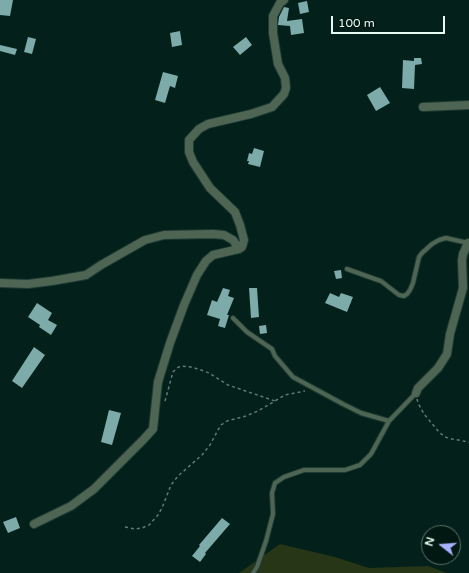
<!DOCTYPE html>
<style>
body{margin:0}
#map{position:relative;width:469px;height:573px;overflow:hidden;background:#03211a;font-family:"Varela Round",sans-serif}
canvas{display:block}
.north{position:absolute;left:421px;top:525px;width:40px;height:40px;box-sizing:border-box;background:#001811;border:1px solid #5c736b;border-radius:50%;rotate:287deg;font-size:11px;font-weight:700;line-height:16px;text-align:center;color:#e5fbf3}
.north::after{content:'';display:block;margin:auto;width:14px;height:18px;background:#a6b1fc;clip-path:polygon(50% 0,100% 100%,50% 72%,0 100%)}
.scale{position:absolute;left:331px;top:16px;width:114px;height:18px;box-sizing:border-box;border:2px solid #e5fbf3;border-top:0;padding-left:5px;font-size:12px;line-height:14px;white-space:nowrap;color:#e5fbf3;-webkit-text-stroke:3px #001811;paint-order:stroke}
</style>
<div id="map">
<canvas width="469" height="573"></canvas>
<div class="north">N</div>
<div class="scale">100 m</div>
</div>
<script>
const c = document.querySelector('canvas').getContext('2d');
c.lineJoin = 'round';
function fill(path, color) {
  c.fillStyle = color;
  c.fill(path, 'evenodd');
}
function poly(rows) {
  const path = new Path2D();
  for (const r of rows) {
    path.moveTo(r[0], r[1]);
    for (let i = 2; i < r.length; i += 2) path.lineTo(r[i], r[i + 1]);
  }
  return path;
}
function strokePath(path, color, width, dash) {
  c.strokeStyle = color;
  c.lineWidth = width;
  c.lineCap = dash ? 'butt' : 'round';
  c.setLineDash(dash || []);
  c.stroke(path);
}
const green = poly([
 [280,544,335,557,369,568,428,566,447,573,239,573]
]);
const building = poly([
 [0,0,13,0,10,16,0,15],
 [307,1,309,12,300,14,298,3],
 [284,7,289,8,287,21,302,19,304,33,291,35,290,26,278,25,279,17],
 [180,31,182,45,172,47,170,33],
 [28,37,36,39,32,54,24,52],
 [246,37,252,45,240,55,233,47],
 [0,45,17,49,15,55,0,51],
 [414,58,421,58,422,64,415,65,414,89,402,88,403,60,414,61],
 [163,72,178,76,175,88,170,86,165,103,155,100],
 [380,87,390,103,376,111,367,95],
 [254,148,264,151,260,167,248,164,249,161,247,161,249,153,252,154],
 [341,270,342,278,336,279,334,271],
 [223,288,230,290,228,296,234,298,227,315,229,315,225,328,218,326,220,319,207,315,212,300,217,302],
 [249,288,257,288,259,317,251,318],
 [330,293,339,297,341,293,353,297,347,312,325,303],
 [37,303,52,313,48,320,57,325,51,335,39,327,40,325,28,317],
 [266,325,267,333,260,334,259,326],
 [34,347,45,355,22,388,12,381],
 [109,410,121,413,112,445,101,442],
 [16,517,20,528,8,533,3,522],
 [222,518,230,524,205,553,206,554,200,562,192,556,200,546,199,545]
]);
const path = poly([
 [417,399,418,403,424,414,439,432,445,437,452,439,469,442],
 [165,401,173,372,177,368,181,366,191,367,201,370,209,373,228,385,275,401],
 [125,527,135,529,142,528,149,525,158,515,162,508,171,485,178,476,202,455,210,445,218,430,221,425,227,421,246,416,258,411,285,395,305,391]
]);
const lane = poly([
 [347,269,375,279,381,281,399,295,404,296,407,294,410,290,413,283,419,257,422,253,432,244,439,240,446,238,468,243],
 [233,318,247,332,272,349,275,356,293,377,343,404,361,413,389,421],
 [253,573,257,567,266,541,273,514,272,493,275,483,284,477,304,470,345,470,360,465,371,454,389,421,416,393]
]);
const street = poly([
 [423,107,469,105],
 [0,283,28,284,52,281,86,275,101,265,145,240,164,235,213,234,224,235,233,240,239,249],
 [416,393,418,388,438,368,447,354,450,334,463,288,462,260,463,254,468,243,469,243],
 [34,524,71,506,94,489,143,440,153,429,158,382,170,343,184,305,197,275,206,261,213,255,239,249,242,247,244,240,240,225,235,212,210,188,193,162,189,152,189,140,199,129,208,124,251,114,272,107,284,94,286,88,285,78,278,64,273,33,273,16,280,3,284,0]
]);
fill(green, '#263616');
fill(building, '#7caba9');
strokePath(lane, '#1e3b34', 6);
strokePath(street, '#1e3b34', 10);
strokePath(path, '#607b74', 1.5, [3, 3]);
strokePath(lane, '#4f6554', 4);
strokePath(street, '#4f6554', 8);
</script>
